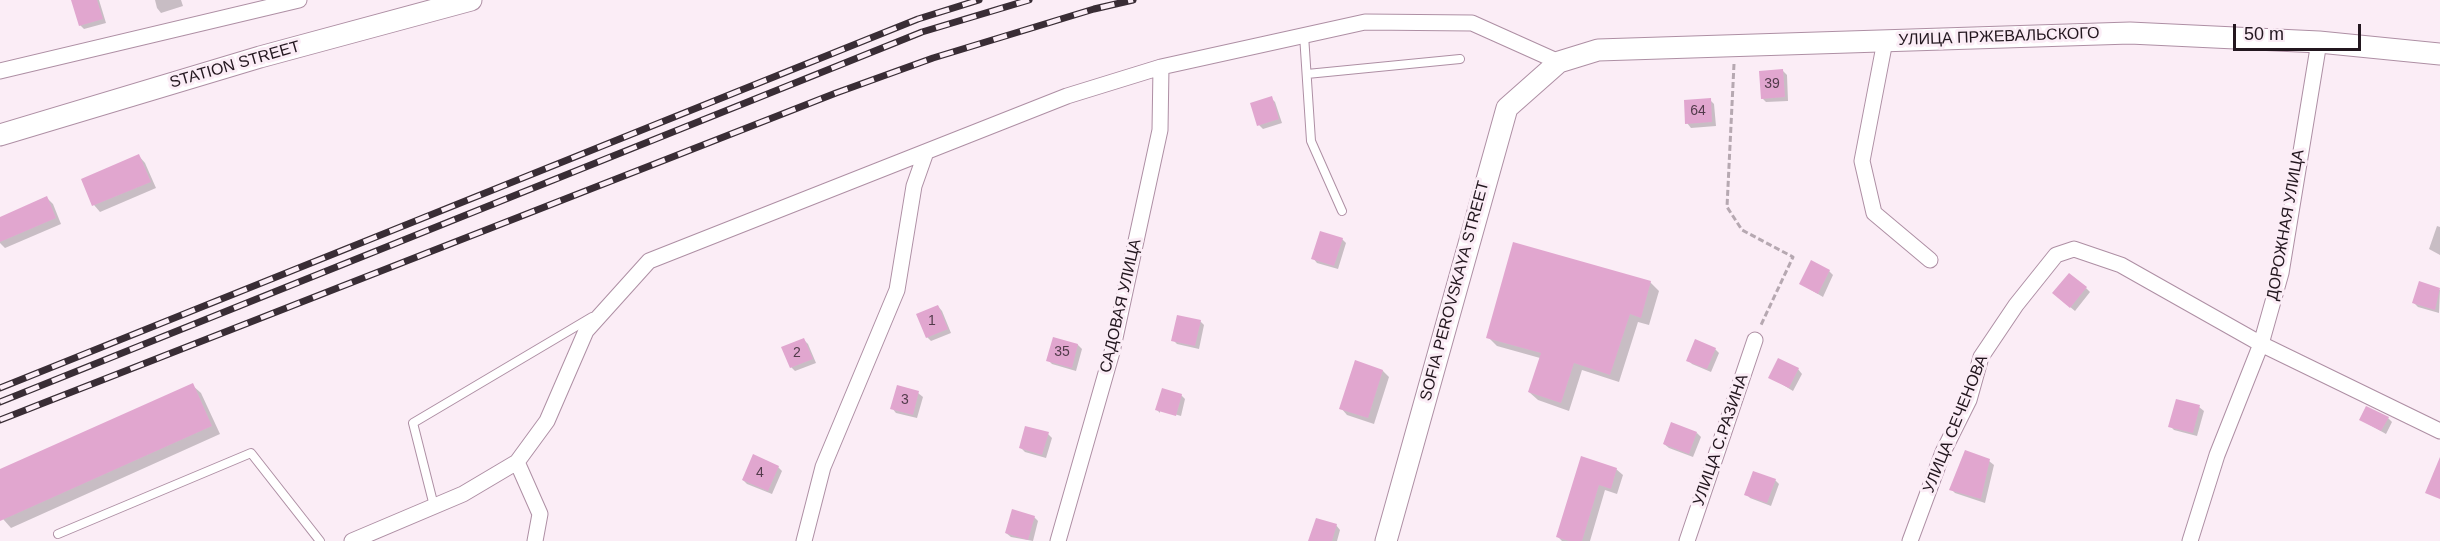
<!DOCTYPE html>
<meta charset="utf-8">
<style>
body{margin:0}
#map{position:relative;width:2440px;height:541px;overflow:hidden;background:#fbedf6;font-family:Helvetica,sans-serif}
canvas{display:block}
.scale{position:absolute;left:2233px;top:24px;width:128px;height:27px;box-sizing:border-box;border:3px solid #23171f;border-top:0;padding-left:8px;font-size:18px;line-height:21px;white-space:nowrap;color:#23171f;-webkit-text-stroke:4px #fbedf6;paint-order:stroke}
</style>
<div id="map">
<canvas width="2440" height="541"></canvas>
<div class="scale">50 m</div>
</div>
<script>
const c = document.querySelector('canvas').getContext('2d');
c.lineJoin = 'round';
function fill(path, color) {
  c.fillStyle = color;
  c.fill(path, 'evenodd');
}
function poly(rows) {
  const path = new Path2D();
  for (const r of rows) {
    path.moveTo(r[0], r[1]);
    for (let i = 2; i < r.length; i += 2) path.lineTo(r[i], r[i + 1]);
  }
  return path;
}
function strokePath(path, color, width, dash) {
  c.strokeStyle = color;
  c.lineWidth = width;
  c.lineCap = dash ? 'butt' : 'round';
  c.setLineDash(dash || []);
  c.stroke(path);
}
function drawText(font, color, halo, rows, align = 'center') {
  c.font = font + ' Helvetica,sans-serif';
  c.lineWidth = 6;
  c.setLineDash([]);
  c.textBaseline = 'middle';
  c.strokeStyle = halo;
  c.fillStyle = color;
  for (const [text, x, y, turn = 0] of rows) {
    c.save();
    c.translate(x, y);
    c.rotate((+turn || 0) * Math.PI / 180);
    c.textAlign = isNaN(turn) ? turn : align;
    if (halo) c.strokeText(text, 0, 0);
    c.fillText(text, 0, 0);
    c.restore();
  }
}
const shadow = poly([
 [73,0,99,0,106,23,84,29,80,25],
 [155,0,181,0,183,6,161,13,157,8],
 [1783,71,1787,75,1788,101,1766,102,1762,98],
 [1271,98,1275,102,1282,123,1263,129,1259,125],
 [1710,100,1714,104,1716,126,1691,128,1687,123],
 [139,156,145,163,156,188,100,212,94,205,83,180],
 [46,197,53,204,61,224,5,248,0,243,0,218],
 [2437,226,2440,227,2440,255,2429,249],
 [1342,239,1346,243,1338,269,1317,263,1313,258],
 [1829,271,1833,275,1823,297,1801,284],
 [1650,282,1659,291,1649,325,1638,322,1619,382,1582,370,1569,411,1538,400,1529,392,1540,358,1497,346,1488,337],
 [2420,283,2440,290,2439,313,2418,307,2414,303],
 [2086,288,2090,292,2075,311,2058,297],
 [938,306,942,311,951,333,931,341,927,337],
 [1200,321,1204,325,1199,349,1177,344,1173,340],
 [1054,339,1078,345,1082,349,1076,371,1052,364,1048,360],
 [804,340,808,344,816,363,795,371,791,367],
 [1715,349,1719,353,1711,372,1692,364,1688,360],
 [1356,362,1383,371,1389,377,1374,424,1347,415,1341,408],
 [1798,369,1802,374,1793,391,1770,377],
 [192,385,201,393,220,434,11,528,3,519,0,514,0,470],
 [918,393,923,397,917,418,896,413,892,408],
 [1181,395,1185,399,1181,416,1160,410,1160,413,1157,410],
 [2199,407,2204,411,2197,436,2174,430,2170,426],
 [2388,418,2392,422,2386,434,2361,420],
 [1697,433,1701,437,1693,457,1669,448,1664,444],
 [1048,434,1052,438,1046,458,1025,452,1021,448],
 [1582,458,1616,469,1623,475,1617,494,1605,490,1590,541,1562,541,1558,537],
 [1989,461,1994,465,1985,503,1955,493,1951,489],
 [778,467,782,471,772,494,747,484,743,480],
 [1775,480,1779,484,1771,506,1750,498,1746,494],
 [1034,517,1038,521,1033,541,1011,537,1006,533],
 [1336,525,1340,530,1337,541,1310,541]
]);
const building = poly([
 [71,0,97,0,103,19,79,26],
 [1783,69,1785,97,1761,99,1759,71],
 [1272,96,1279,119,1257,126,1250,103],
 [1711,98,1712,122,1685,124,1684,100],
 [139,154,151,182,92,206,81,179],
 [47,196,56,218,0,242,0,217],
 [1320,231,1343,238,1334,266,1311,259],
 [1513,242,1651,281,1641,318,1630,314,1610,375,1574,363,1561,403,1528,392,1541,353,1486,338],
 [1811,260,1830,270,1818,294,1799,284],
 [2069,273,2087,287,2070,308,2052,293],
 [2419,281,2440,288,2435,310,2412,303],
 [938,305,948,329,926,338,916,314],
 [1177,315,1201,320,1195,346,1171,341],
 [1053,337,1078,344,1072,368,1046,361],
 [804,338,813,359,790,368,781,347],
 [1695,339,1716,348,1707,369,1686,361],
 [1778,358,1799,368,1789,388,1768,378],
 [1355,360,1383,370,1368,418,1339,409],
 [193,383,212,426,0,521,0,469],
 [897,385,919,391,913,415,890,409],
 [1162,388,1182,394,1176,416,1155,410],
 [2176,399,2200,405,2193,433,2168,427],
 [2366,406,2389,417,2381,431,2359,420],
 [1671,422,1697,432,1689,454,1663,444],
 [1025,426,1049,432,1042,455,1019,448],
 [1965,450,1990,459,1981,499,1949,490],
 [753,454,779,466,768,491,742,480],
 [1581,456,1617,468,1611,489,1599,485,1582,541,1569,541,1556,537],
 [2440,457,2440,499,2425,493],
 [1753,471,1776,479,1767,503,1744,495],
 [1012,509,1035,516,1028,540,1005,533],
 [1316,518,1337,524,1332,541,1308,541]
]);
const path = poly([
 [1734,64,1727,207,1742,230,1793,257,1760,327]
]);
const service = poly([
 [1304,35,1311,141,1342,211],
 [1307,74,1460,59],
 [434,506,413,423,592,317],
 [58,534,251,453,320,541]
]);
const minor = poly([
 [1885,41,1862,161,1874,213,1930,260],
 [0,71,299,0],
 [517,462,540,514,535,541],
 [352,541,463,494,517,462,547,421,586,331,649,261,1067,96,1161,67,1365,22,1472,23,1559,62],
 [804,541,823,467,897,290,914,186,926,152],
 [1058,541,1112,352,1160,130,1161,67],
 [1687,541,1755,340],
 [1910,541,1943,452,1969,400,1981,357,2016,305,2056,255,2074,249,2121,265,2261,344,2440,431],
 [2190,541,2217,455,2261,344,2281,273,2319,42]
]);
const secondary = poly([
 [0,135,260,57,471,0],
 [1386,541,1507,108,1559,62,1598,50,2130,33,2319,42,2440,54]
]);
const rail = poly([
 [0,388,918,19,979,0],
 [0,402,922,32,1029,0],
 [0,420,836,93,933,58,1094,9,1133,0]
]);
const numberNames = [
 ["39",1772,84],
 ["64",1698,111],
 ["1",932,321],
 ["35",1062,352],
 ["2",797,353],
 ["3",905,400],
 ["4",760,473]
];
const streetNames = [
 ["УЛИЦА ПРЖЕВАЛЬСКОГО",1999,37,-2],
 ["STATION STREET",235,65,-16],
 ["ДОРОЖНАЯ УЛИЦА",2286,225,-80],
 ["SOFIA PEROVSKAYA STREET",1455,291,-75],
 ["САДОВАЯ УЛИЦА",1121,306,-77],
 ["УЛИЦА СЕЧЕНОВА",1956,424,-68],
 ["УЛИЦА С.РАЗИНА",1721,440,-71]
];
fill(shadow, '#0003');
fill(building, '#e1a6cf');
strokePath(service, '#ae8fa4', 10);
strokePath(minor, '#ae8fa4', 17);
strokePath(secondary, '#ae8fa4', 23);
strokePath(path, '#b6a8b1', 3, [6, 3]);
strokePath(service, '#fff', 8);
strokePath(minor, '#fff', 15);
strokePath(secondary, '#fff', 21);
strokePath(rail, '#392d35', 7);
strokePath(rail, '#fbedf6', 4.5, [14]);
drawText('14px', '#523b4b', null, numberNames);
drawText('16px', '#23171f', '#fbedf6', streetNames);
</script>
